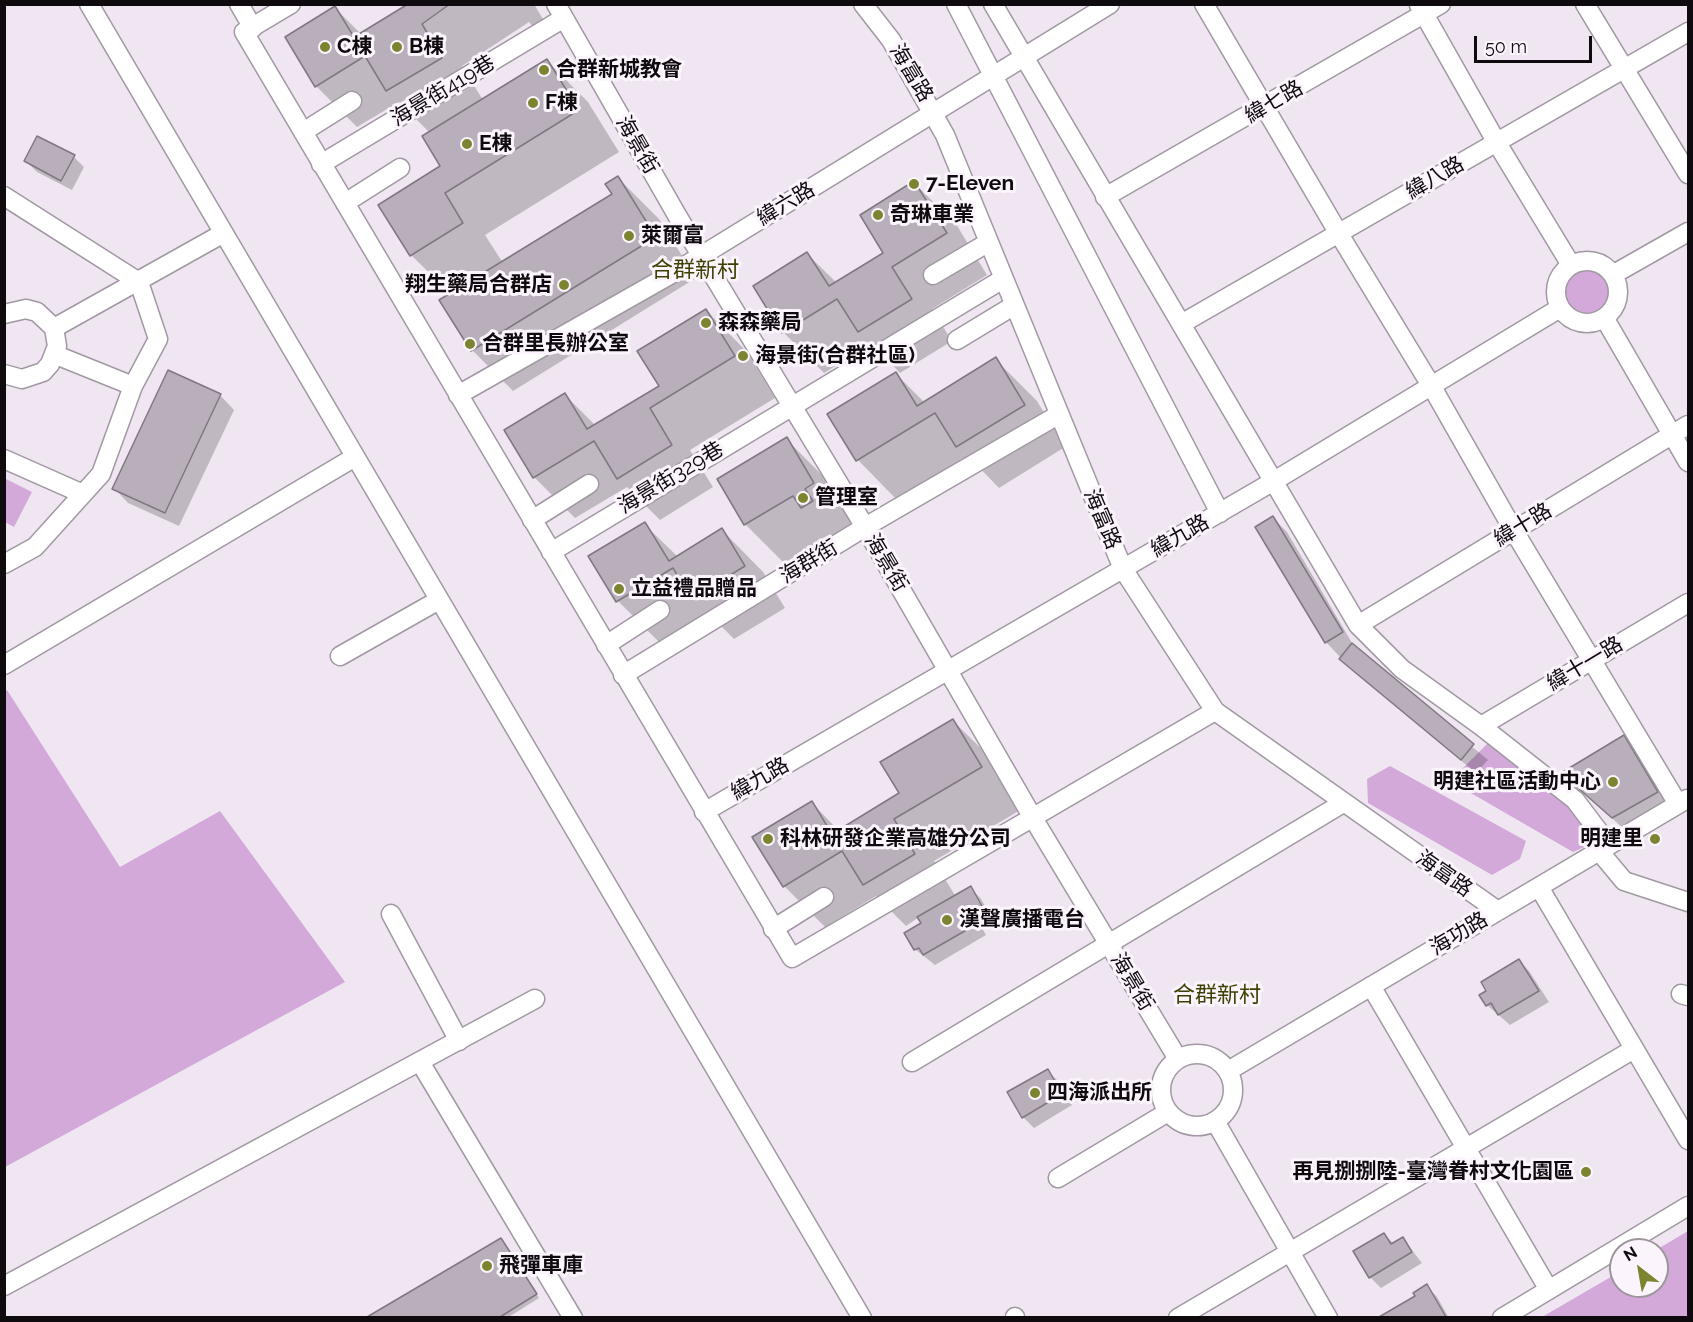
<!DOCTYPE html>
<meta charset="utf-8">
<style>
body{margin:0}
#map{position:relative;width:1693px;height:1322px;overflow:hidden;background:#f0e6f2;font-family:Raleway,sans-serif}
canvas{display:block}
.frame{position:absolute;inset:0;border:6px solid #0e0a0e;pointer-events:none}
.north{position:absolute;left:1609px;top:1238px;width:60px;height:60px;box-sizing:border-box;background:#fcf4fd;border:2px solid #9d969d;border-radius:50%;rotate:329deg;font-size:16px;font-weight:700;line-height:24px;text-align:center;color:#0e0a0e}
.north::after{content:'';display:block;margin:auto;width:21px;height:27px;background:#7d842f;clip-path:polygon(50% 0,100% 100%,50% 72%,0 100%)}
.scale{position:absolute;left:1474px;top:36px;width:118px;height:27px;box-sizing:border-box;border:3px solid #0e0a0e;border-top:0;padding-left:8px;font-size:18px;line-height:21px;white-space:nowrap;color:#0e0a0e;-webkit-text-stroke:4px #fcf4fd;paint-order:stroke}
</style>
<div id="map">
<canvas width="1693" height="1322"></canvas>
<div class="frame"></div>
<div class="north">N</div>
<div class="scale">50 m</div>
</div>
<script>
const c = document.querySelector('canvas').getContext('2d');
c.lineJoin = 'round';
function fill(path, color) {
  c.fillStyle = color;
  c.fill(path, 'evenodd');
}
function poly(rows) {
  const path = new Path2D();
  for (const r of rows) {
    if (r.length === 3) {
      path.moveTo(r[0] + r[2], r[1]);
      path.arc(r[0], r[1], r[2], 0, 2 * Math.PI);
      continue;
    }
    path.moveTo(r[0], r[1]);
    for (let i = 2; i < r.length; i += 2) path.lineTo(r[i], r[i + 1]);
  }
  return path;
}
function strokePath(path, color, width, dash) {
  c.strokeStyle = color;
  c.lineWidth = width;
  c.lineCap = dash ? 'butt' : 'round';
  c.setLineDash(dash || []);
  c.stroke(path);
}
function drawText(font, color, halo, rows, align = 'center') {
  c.font = font + ' Raleway,"Noto Sans TC",sans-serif';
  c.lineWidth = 6;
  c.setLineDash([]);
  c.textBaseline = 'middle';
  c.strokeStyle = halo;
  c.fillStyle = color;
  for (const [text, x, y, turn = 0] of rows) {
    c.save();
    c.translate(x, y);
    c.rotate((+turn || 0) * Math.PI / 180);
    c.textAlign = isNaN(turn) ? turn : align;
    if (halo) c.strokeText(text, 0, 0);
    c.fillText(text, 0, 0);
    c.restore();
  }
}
const green = poly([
 [1587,292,27],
 [4,478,32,492,14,527,5,522],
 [7,690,120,867,220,811,345,982,5,1167,4,692],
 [1488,743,1571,806,1596,842,1573,852,1450,781],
 [1390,766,1526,841,1520,859,1492,875,1368,803,1367,779],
 [1688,1231,1688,1317,1542,1317,1621,1271,1621,1286,1657,1286,1656,1250]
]);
const shadow = poly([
 [411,4,534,4,544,21,534,28,529,22,462,66,483,100,547,61,588,102,619,152,485,235,503,263,614,194,618,178,659,219,696,278,513,391,472,350,451,294,411,255,442,167,430,133,399,102,357,127,316,86,335,8,361,34],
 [74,157,84,167,72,190,37,172,26,161],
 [914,183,956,224,987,275,932,309,952,341,900,373,872,344,824,373,783,332,807,254,837,283,885,253],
 [706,310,747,352,775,398,690,450,713,487,660,520,627,487,575,518,534,477,565,395,596,426,661,386],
 [995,359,1037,401,1065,447,999,488,970,458,899,502,858,460,829,414,895,373,925,403],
 [220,395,234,410,179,526,128,503,114,488],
 [786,439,826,479,853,523,844,529,851,541,842,547,831,537,785,564,745,524],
 [1273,518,1287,532,1355,648,1488,760,1476,773,1355,673,1326,642,1257,527],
 [644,524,678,557,722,530,763,572,785,608,734,639,708,613,659,642,618,601],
 [953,721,995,762,1022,809,934,861,956,897,971,888,981,899,994,921,982,928,986,935,935,965,916,950,907,934,923,924,919,917,906,926,876,896,825,927,784,886,812,803,839,831,901,794],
 [1623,737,1638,751,1671,807,1627,832,1563,773],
 [1519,961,1529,971,1549,1002,1510,1025,1487,1005],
 [1047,1070,1058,1081,1072,1105,1034,1128,1023,1117,1009,1093],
 [1384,1234,1394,1244,1403,1239,1422,1263,1381,1288,1370,1277],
 [501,1240,539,1298,507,1318,370,1318],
 [1427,1286,1437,1297,1449,1318,1391,1318,1389,1313,1417,1297]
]);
const building = poly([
 [408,4,450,4,422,24,442,58,386,91,365,56,315,87,285,37,335,6,354,37,408,4],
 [547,59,579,110,445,193,463,223,410,256,378,205,440,166,422,136,547,59],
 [37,136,75,155,61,181,24,161,37,136],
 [618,176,656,237,471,351,439,300,612,194,605,184,618,176],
 [914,181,947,233,892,267,912,299,858,332,837,299,782,333,753,286,807,252,829,286,883,253,860,215,914,181],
 [706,309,735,356,650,408,672,445,617,479,594,441,533,478,504,430,565,393,587,429,659,386,637,351,706,309],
 [996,357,1025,405,956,447,935,413,856,461,827,414,896,372,917,406,996,357],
 [168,370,221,394,165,513,112,489,168,370],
 [787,437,814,483,805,489,813,501,801,508,793,496,744,525,717,479,787,437],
 [1273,516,1343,632,1325,643,1255,527,1273,516],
 [645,522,669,561,722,528,745,566,691,599,673,568,616,602,588,556,645,522],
 [1352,643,1474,744,1461,760,1339,659,1352,643],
 [953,719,982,767,894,819,915,854,863,885,842,851,783,887,752,837,812,801,832,834,899,793,880,762,953,719],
 [1624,735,1658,792,1612,818,1561,773,1624,735],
 [971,886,984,910,972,917,977,924,923,955,919,948,914,950,904,933,921,923,917,917,971,886],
 [1519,959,1539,991,1498,1015,1491,1003,1486,1006,1479,995,1486,991,1481,982,1519,959],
 [1048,1069,1062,1094,1022,1118,1007,1092,1048,1069],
 [1384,1233,1391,1244,1403,1237,1412,1252,1369,1278,1353,1251,1384,1233],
 [501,1238,537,1294,500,1317,367,1317,501,1238],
 [1427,1284,1446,1317,1379,1317,1415,1296,1413,1293,1427,1284]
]);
const minor = poly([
 [89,4,862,1318],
 [239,4,253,28],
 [291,4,244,32,792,958,1215,711],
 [556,4,678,217,865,527,1033,818,1178,1059],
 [863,4,891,40,945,135,1123,569,1215,711,1498,911],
 [956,4,1220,513],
 [993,4,1358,625,1402,669,1481,726,1575,800,1609,845],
 [1204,4,1339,234,1432,387,1514,531,1678,804],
 [1585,4,1688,174],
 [1419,5,1497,143,1571,265],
 [303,132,352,101],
 [321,164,564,18],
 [4,196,139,282,158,339,133,386,101,474,35,547,4,564],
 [1105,197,1441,4],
 [345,203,400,168],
 [1587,292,31],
 [1614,274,1688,232],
 [933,275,989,242],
 [4,314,26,309,37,312,54,328,57,346,50,364,43,372,22,379,4,374],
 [1605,319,1688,462],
 [1181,324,1688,32],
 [54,328,222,234],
 [957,340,1013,306],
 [56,355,133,386],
 [458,395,675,272,1110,4],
 [4,459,83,494],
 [532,520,589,484],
 [551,552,1003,279],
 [1358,625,1688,425],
 [606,645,660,610],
 [340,656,439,600],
 [4,665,355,457],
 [623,675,865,527,1058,415],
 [1481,726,1688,603],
 [704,812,1274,481,1560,308],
 [1599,851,1624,881,1688,902],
 [1539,887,1688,1140],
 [391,914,459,1041],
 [773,929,824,897],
 [1371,986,1549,1290],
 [1681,994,1688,996],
 [1197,1090,36],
 [420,1062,573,1318],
 [912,1062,1343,803],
 [1228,1071,1687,799],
 [1215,1121,1328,1318],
 [1058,1178,1168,1112],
 [4,1286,535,999],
 [1015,1317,1015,1318],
 [1178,1318,1634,1049],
 [1502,1318,1688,1206]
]);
const markers = [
 [325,47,6,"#7d842f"],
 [397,47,6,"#7d842f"],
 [544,70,6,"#7d842f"],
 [533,103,6,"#7d842f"],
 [467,144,6,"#7d842f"],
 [914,184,6,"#7d842f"],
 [878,215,6,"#7d842f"],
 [629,236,6,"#7d842f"],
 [564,285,6,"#7d842f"],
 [706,323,6,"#7d842f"],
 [470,344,6,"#7d842f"],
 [743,356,6,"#7d842f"],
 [803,498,6,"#7d842f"],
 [619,589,6,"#7d842f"],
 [1613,782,6,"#7d842f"],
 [768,839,6,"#7d842f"],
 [1655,839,6,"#7d842f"],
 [947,920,6,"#7d842f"],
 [1035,1093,6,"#7d842f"],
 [1586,1172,6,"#7d842f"],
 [487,1266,6,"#7d842f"]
];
const poiNames = [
 ["C棟",337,47],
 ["B棟",409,47],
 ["合群新城教會",556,70],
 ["F棟",545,103],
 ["E棟",479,144],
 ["7-Eleven",926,184],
 ["奇琳車業",890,215],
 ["萊爾富",641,236],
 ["翔生藥局合群店",552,285,"right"],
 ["森森藥局",718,323],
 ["合群里長辦公室",482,344],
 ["海景街(合群社區)",755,356],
 ["管理室",815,498],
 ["立益禮品贈品",631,589],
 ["明建社區活動中心",1601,782,"right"],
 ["科林研發企業高雄分公司",780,839],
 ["明建里",1643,839,"right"],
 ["漢聲廣播電台",959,920],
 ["四海派出所",1047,1093],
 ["再見捌捌陸-臺灣眷村文化園區",1574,1172,"right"],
 ["飛彈車庫",499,1266]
];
const streetNames = [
 ["海富路",911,73,59],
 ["海景街419巷",443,91,-31],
 ["緯七路",1274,102,-30],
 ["海景街",637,145,60],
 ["緯八路",1435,178,-30],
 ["緯六路",786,204,-31],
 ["海景街329巷",671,478,-31],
 ["海富路",1102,519,67],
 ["緯十路",1523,525,-31],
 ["緯九路",1180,536,-30],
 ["海群街",809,562,-31],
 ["海景街",886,563,59],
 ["緯十一路",1585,664,-31],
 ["緯九路",760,779,-30],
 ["海富路",1444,874,35],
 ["海功路",1459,934,-31],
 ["海景街",1132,982,59]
];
const neighbourhoodNames = [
 ["合群新村",695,270],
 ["合群新村",1217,995]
];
fill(green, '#d2a9d9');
fill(shadow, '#0003');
fill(building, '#b9afbb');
strokePath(building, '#807782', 1.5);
strokePath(minor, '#a198a3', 21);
strokePath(minor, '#fff', 18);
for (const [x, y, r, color] of markers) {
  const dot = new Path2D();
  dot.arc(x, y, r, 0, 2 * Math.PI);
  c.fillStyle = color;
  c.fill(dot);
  strokePath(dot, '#fcf4fd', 2);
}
drawText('bold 21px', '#0e0a0e', '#fcf4fd', poiNames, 'left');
drawText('21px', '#0e0a0e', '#fcf4fd', streetNames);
drawText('22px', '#3c4000', '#fcf4fd', neighbourhoodNames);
</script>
